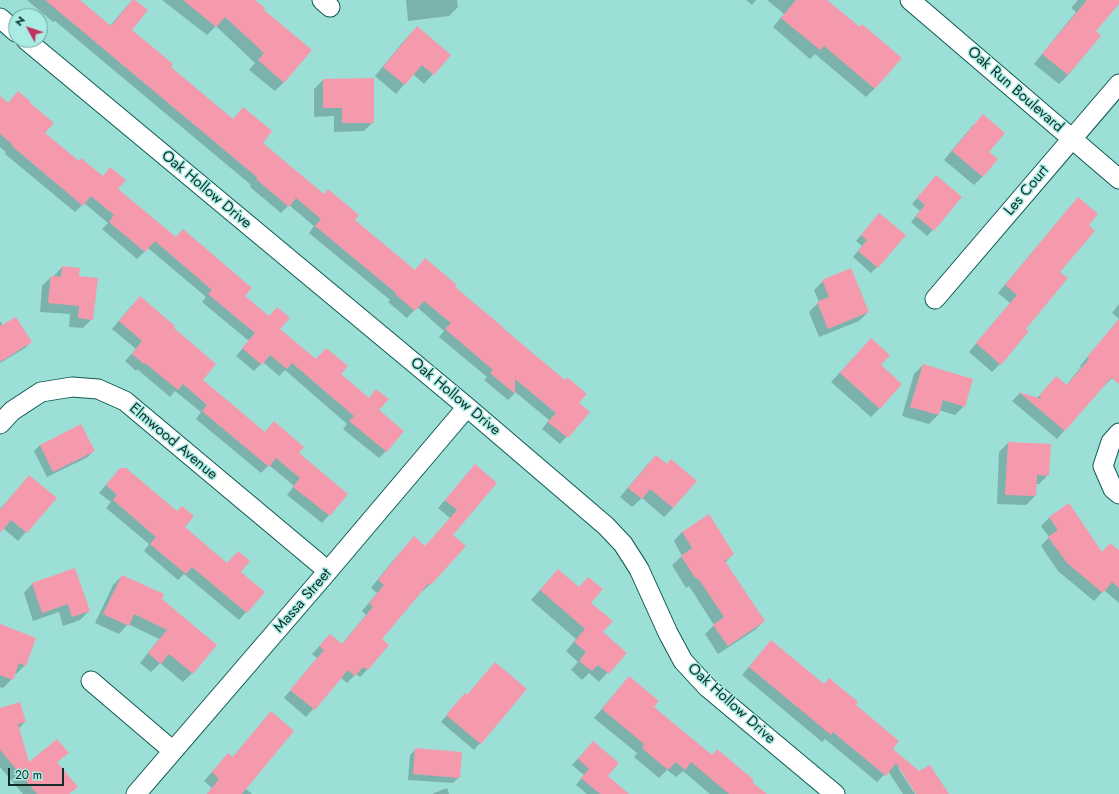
<!DOCTYPE html>
<style>
body{margin:0}
#map{position:relative;width:1119px;height:794px;overflow:hidden;background:#9bdfd7;font-family:Jost,sans-serif}
canvas{display:block}
.north{position:absolute;left:8px;top:8px;width:40px;height:40px;box-sizing:border-box;background:#a8ece4;border:1px solid #6ca09a;border-radius:50%;rotate:310deg;font-size:11px;font-weight:700;line-height:16px;text-align:center;color:#112d2a}
.north::after{content:'';display:block;margin:auto;width:14px;height:18px;background:#c1335e;clip-path:polygon(50% 0,100% 100%,50% 72%,0 100%)}
.scale{position:absolute;left:8px;top:768px;width:56px;height:18px;box-sizing:border-box;border:2px solid #112d2a;border-top:0;padding-left:5px;font-size:12px;line-height:14px;white-space:nowrap;color:#112d2a;-webkit-text-stroke:3px #a8ece4;paint-order:stroke}
</style>
<div id="map">
<canvas width="1119" height="794"></canvas>
<div class="north">N</div>
<div class="scale">20 m</div>
</div>
<script>
const c = document.querySelector('canvas').getContext('2d');
c.lineJoin = 'round';
function fill(path, color) {
  c.fillStyle = color;
  c.fill(path, 'evenodd');
}
function poly(rows) {
  const path = new Path2D();
  for (const r of rows) {
    path.moveTo(r[0], r[1]);
    for (let i = 2; i < r.length; i += 2) path.lineTo(r[i], r[i + 1]);
  }
  return path;
}
function strokePath(path, color, width, dash) {
  c.strokeStyle = color;
  c.lineWidth = width;
  c.lineCap = dash ? 'butt' : 'round';
  c.setLineDash(dash || []);
  c.stroke(path);
}
function drawText(font, color, halo, rows, align = 'center') {
  c.font = font + ' Jost,sans-serif';
  c.lineWidth = 3;
  c.setLineDash([]);
  c.textBaseline = 'middle';
  c.strokeStyle = halo;
  c.fillStyle = color;
  for (const [text, x, y, turn = 0] of rows) {
    c.save();
    c.translate(x, y);
    c.rotate((+turn || 0) * Math.PI / 180);
    c.textAlign = isNaN(turn) ? turn : align;
    if (halo) c.strokeText(text, 0, 0);
    c.fillText(text, 0, 0);
    c.restore();
  }
}
const shadow = poly([
 [27,0,76,0,110,26,126,7,133,0,130,30,169,67,414,271,454,287,588,412,560,444,542,429,549,420,514,391,514,394,508,400,484,380,487,377,439,337,444,331,417,307,407,318,388,302,390,300,309,233,314,226,289,205,281,213,250,187,251,185,55,21,53,22],
 [162,0,253,0,284,82,275,91,249,70,255,63,216,26,207,35],
 [406,0,457,0,458,7,449,16,408,21],
 [746,0,756,0,752,5],
 [767,0,826,0,859,28,875,88,866,97,815,54,810,59,773,27,784,14],
 [1078,0,1119,0,1119,2,1094,32,1100,36,1068,75,1059,84,1034,64,1076,12,1071,8],
 [417,28,450,55,424,84,413,74,396,94,375,76,408,36],
 [323,80,373,122,364,131,334,132,334,116,314,117,314,89],
 [18,92,44,133,79,162,117,189,244,296,279,329,316,360,340,374,368,399,377,390,378,410,403,431,386,451,379,458,343,429,347,424,285,370,279,376,263,362,254,371,236,356,249,341,202,302,206,297,148,248,137,259,102,229,108,223,84,203,75,212,5,154,6,152,0,147,0,97,8,103],
 [974,124,988,152,983,176,974,185,944,160],
 [936,177,933,230,927,236,911,222,920,211,912,204],
 [1078,199,1087,225,1024,329,1000,364,992,372,969,352,1010,303,998,293,1070,207],
 [874,220,877,267,871,273,853,257,862,246,856,241],
 [62,267,78,277,92,319,83,328,69,327,70,314,40,312,42,286,51,277,53,277],
 [823,281,868,312,859,321,819,337,809,312,819,302,814,290],
 [1119,304,1119,371,1104,386,1103,386,1057,439,1012,401,1020,393,1037,398,1056,377,1066,386,1081,367,1080,366,1119,319,1112,313],
 [132,305,172,329,201,380,264,433,274,423,297,453,347,494,322,523,287,495,294,486,269,465,261,473,196,419,201,412,175,391,170,397,137,369,136,371,125,361,136,349,112,329],
 [0,321,3,326,31,342,25,348,0,363],
 [871,339,880,408,871,417,831,382],
 [923,365,964,406,955,415,939,410,938,415,929,424,902,416,914,374],
 [1008,443,1050,445,1048,475,1039,484,1035,484,1035,496,1026,505,997,504,999,452],
 [40,445,93,451,88,457,47,477,34,451],
 [656,456,667,465,673,508,664,517,642,498,632,507,620,497,647,465],
 [475,466,452,535,430,584,423,591,421,590,380,639,388,645,367,670,360,677,356,674,347,683,341,678,306,717,284,698,317,658,312,654,330,635,341,645,366,615,362,611,377,593,371,588,390,564,407,545,425,547,450,518,438,508],
 [120,469,183,528,227,564,239,572,263,593,239,620,184,574,178,580,144,551,149,544,106,508,111,502,99,493],
 [29,476,55,498,26,532,18,541,3,528,0,532,0,509],
 [1069,504,1101,553,1110,544,1119,552,1119,603,1104,590,1094,601,1058,571,1041,546,1049,537,1041,526,1049,518],
 [682,532,733,554,725,563,764,621,755,630,718,654,705,634,714,625,689,586,686,588,672,565,682,556,674,541],
 [558,570,579,588,590,603,601,633,625,653,599,682,589,673,582,680,571,670,578,662,566,651,576,639,531,600],
 [122,576,161,600,192,673,183,682,160,663,151,672,140,663,159,639,128,624,119,634,95,623,113,585],
 [32,584,89,611,80,620,63,626,59,612,33,621,24,593],
 [0,630,25,665,16,674,14,673,12,679,3,688,0,687],
 [764,649,855,705,891,749,948,794,917,794,901,770,898,768,915,794,903,794,888,771,877,782,825,739,822,742,742,675],
 [629,677,653,707,711,756,751,782,765,794,710,794,683,771,676,777,667,770,659,778,634,757,637,753,594,718,621,686],
 [526,689,474,750,441,722,459,701,466,696],
 [0,709,25,722,18,729,29,764,67,752,56,763,76,787,69,794,23,794,0,767],
 [271,713,245,788,252,794,207,794,212,788,204,781,220,763,232,758,263,721],
 [593,742,607,776,628,794,587,794,576,785,584,775,572,765],
 [416,749,459,777,453,783,408,780,410,755],
 [447,788,449,794,432,794]
]);
const building = poly([
 [45,0,80,0,111,26,132,0,135,0,148,10,132,30,173,64,171,67,233,119,243,107,272,131,263,143,324,194,328,189,359,215,355,220,415,270,425,258,457,285,455,287,503,327,503,328,565,380,567,377,587,394,579,403,590,412,568,438,548,422,556,413,515,379,515,394,490,373,493,370,445,329,451,323,424,301,415,311,395,294,396,293,315,226,321,219,296,198,289,207,256,179,258,178],
 [183,0,255,0,265,8,264,10,312,50,284,83,258,60,264,53,225,17,216,27],
 [796,0,827,0,860,27,862,24,902,58,875,89,824,46,820,50,781,18],
 [1087,0,1119,0,1119,4,1096,31,1101,36,1068,75,1042,54],
 [417,26,451,55,434,75,422,65,405,85,383,67],
 [374,78,374,123,342,123,342,108,323,108,323,79],
 [18,91,31,102,30,103,54,123,45,133,79,161,81,158,103,176,110,167,126,180,118,189,176,237,183,229,252,288,245,296,269,316,277,307,290,318,280,329,316,359,326,348,348,366,341,374,369,398,376,389,389,399,379,410,404,431,387,452,349,421,354,416,292,363,287,369,270,355,262,365,242,348,255,333,208,294,212,290,155,241,145,252,109,222,114,215,91,196,83,206,12,146,13,145,0,134,0,96,8,103],
 [983,114,1005,133,989,152,998,159,983,177,952,151],
 [936,175,962,197,934,231,916,216,925,205,917,198],
 [1078,197,1098,214,1089,225,1095,231,1060,272,1068,278,1026,329,1029,331,1001,365,976,343,1017,295,1005,285],
 [879,213,906,235,878,268,858,251,867,240,861,235],
 [62,266,80,268,79,276,98,278,93,320,78,318,79,306,48,303,51,276,61,277],
 [851,268,869,312,828,329,817,302,829,297,822,280],
 [140,296,175,326,174,328,216,364,203,380,265,432,274,421,304,447,299,453,348,494,330,516,293,487,300,478,276,458,269,467,202,411,207,405,183,384,178,390,145,363,144,364,132,354,142,341,119,321],
 [16,317,32,342,0,362,0,326],
 [1119,319,1119,384,1111,378,1065,431,1019,392,1042,399,1039,396,1056,376,1067,385,1089,359,1087,357],
 [871,338,890,355,881,365,902,384,880,409,840,373],
 [923,364,973,379,965,407,943,400,939,415,910,407],
 [81,424,95,451,53,472,40,445],
 [1008,442,1051,444,1049,476,1037,475,1036,496,1005,495],
 [656,455,667,464,671,459,697,481,673,508,650,489,642,499,628,488],
 [475,464,497,483,453,535,466,546,431,585,429,583,382,639,389,645,368,670,363,667,355,676,348,670,315,710,290,690,324,650,319,646,330,634,342,644,373,607,369,603,384,585,378,580,398,555,414,536,425,546,457,510,445,500],
 [120,468,126,468,177,511,182,506,194,516,185,527,227,563,238,551,250,561,241,572,265,592,247,613,192,567,186,574,150,544,156,537,113,500,117,495,106,485],
 [29,475,57,498,27,533,11,520,0,533,0,510],
 [1069,503,1102,552,1110,543,1119,550,1119,588,1112,582,1103,593,1067,563,1048,537,1058,530,1049,517],
 [709,514,734,554,725,561,765,621,728,646,713,625,724,617,698,578,696,579,681,556,692,548,682,532],
 [75,568,90,611,72,617,68,604,42,613,32,583],
 [558,569,579,587,588,577,603,589,591,603,613,621,603,632,627,653,609,674,598,665,592,671,579,661,586,652,574,642,585,629,540,590],
 [122,575,164,594,162,599,217,645,193,674,169,654,161,664,148,653,167,630,134,614,129,626,103,614],
 [0,624,36,638,26,666,19,663,13,680,0,675],
 [771,640,824,684,829,678,858,702,856,705,899,741,893,749,919,771,930,765,949,794,916,794,896,763,886,776,833,732,831,735,749,667],
 [495,662,527,689,481,744,446,715,465,693,467,695],
 [629,676,659,701,654,707,712,755,717,749,754,780,752,782,767,794,729,794,691,762,685,770,676,762,668,770,642,748,644,744,602,709],
 [20,702,26,722,18,724,29,762,57,739,69,753,57,762,78,787,69,794,37,794,0,750,0,708],
 [271,711,294,731,242,794,207,794,219,779,212,772,228,753,233,757],
 [593,741,619,763,608,776,629,794,600,794,581,778,589,769,578,759],
 [415,748,462,752,460,778,413,774]
]);
const minor = poly([
 [322,0,330,7],
 [910,0,1119,179],
 [0,18,16,32],
 [26,40,467,407,606,526,623,544,639,569,668,633,683,661,707,687,835,794],
 [935,299,1119,84],
 [0,424,12,411,41,392,72,387,98,389,125,401,328,571],
 [1119,433,1111,442,1103,466,1113,489,1119,494],
 [91,681,173,751],
 [136,794,328,571,467,407]
]);
const streetNames = [
 ["Oak Run Boulevard",1015,90,41],
 ["Oak Hollow Drive",206,190,40],
 ["Les Court",1027,191,-50],
 ["Oak Hollow Drive",455,397,40],
 ["Elmwood Avenue",173,442,40],
 ["Massa Street",303,601,-49],
 ["Oak Hollow Drive",731,704,42]
];
fill(shadow, '#0003');
fill(building, '#f59aac');
strokePath(minor, '#0e5953', 21);
strokePath(minor, '#fff', 19);
drawText('15px', '#112d2a', '#a8ece4', streetNames);
</script>
